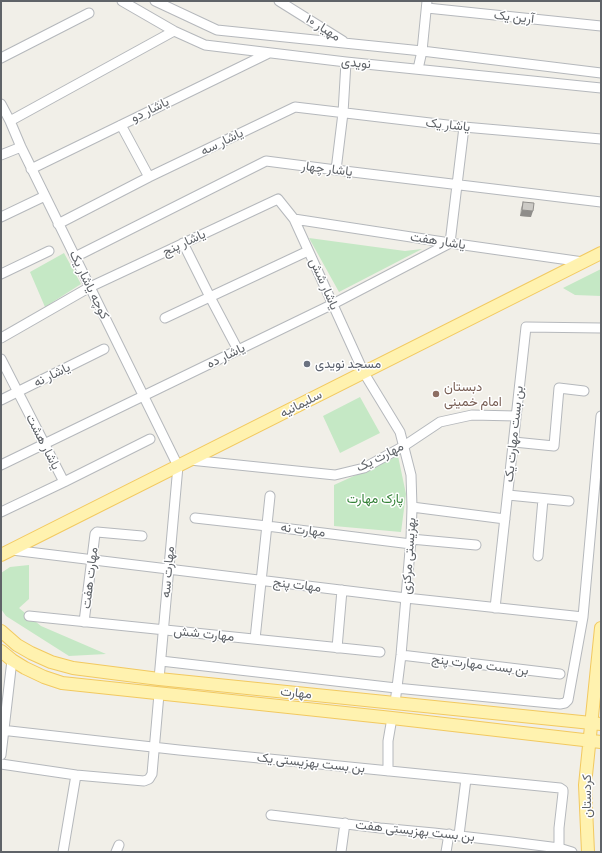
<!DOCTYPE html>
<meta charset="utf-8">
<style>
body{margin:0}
#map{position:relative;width:602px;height:853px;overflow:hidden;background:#f1efe8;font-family:Cabin,sans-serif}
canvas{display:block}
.frame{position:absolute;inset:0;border:2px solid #5f6368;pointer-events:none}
</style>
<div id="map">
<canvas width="602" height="853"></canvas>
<div class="frame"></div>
</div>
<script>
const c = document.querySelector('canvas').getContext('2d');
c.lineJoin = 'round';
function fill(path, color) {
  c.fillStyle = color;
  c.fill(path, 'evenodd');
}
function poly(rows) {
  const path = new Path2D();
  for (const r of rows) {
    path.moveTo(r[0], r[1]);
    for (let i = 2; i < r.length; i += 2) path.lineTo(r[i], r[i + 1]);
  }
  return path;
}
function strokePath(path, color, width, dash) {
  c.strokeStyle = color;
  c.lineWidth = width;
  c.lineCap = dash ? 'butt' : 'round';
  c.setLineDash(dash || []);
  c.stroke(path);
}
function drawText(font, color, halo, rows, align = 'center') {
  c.font = font + ' Cabin,Vazirmatn,sans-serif';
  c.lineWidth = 3;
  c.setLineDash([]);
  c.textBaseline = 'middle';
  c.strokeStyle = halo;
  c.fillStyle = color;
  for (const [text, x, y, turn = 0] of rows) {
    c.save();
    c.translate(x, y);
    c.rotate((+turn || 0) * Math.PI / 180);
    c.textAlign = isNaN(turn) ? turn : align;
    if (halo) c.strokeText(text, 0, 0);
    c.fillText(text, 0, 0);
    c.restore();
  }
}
const green = poly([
 [309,238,405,251,422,249,339,292],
 [64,253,81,284,45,307,30,272],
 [601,269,601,296,575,295,563,288],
 [360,397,380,433,340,453,323,416],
 [398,456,406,494,401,532,334,526,334,485],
 [29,565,29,599,19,608,41,626,106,654,69,656,6,616,1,609,1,573,10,567]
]);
const minor = poly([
 [122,1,174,31,205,45,346,62,601,88],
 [155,1,217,30,422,51,601,73],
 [279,1,343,41],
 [427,8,601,26],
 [1,58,89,13],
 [418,69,422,51,427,1],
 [1,104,10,121,21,147,178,466,159,679],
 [10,121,174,31],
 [121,125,149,177],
 [1,155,21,147],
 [31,169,269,53],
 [336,170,343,113,346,62],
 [1,217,45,196],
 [294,219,450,243,583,262],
 [58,224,149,177,295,107,464,127,601,139],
 [183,243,210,297,238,350],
 [75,257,266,161,336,170,601,202],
 [1,274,49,251],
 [165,318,308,251],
 [1,338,90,287,278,199,294,219,364,373,400,432,411,475,412,507,411,539,401,655,395,703],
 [1,359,64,482,150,439],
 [1,400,104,349],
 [514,442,554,446,559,388,584,391],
 [190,460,335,475,364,468,404,446,440,422,472,415,516,416],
 [1,465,333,304,450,243,464,127],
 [508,495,569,501],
 [412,507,505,519],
 [1,512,64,482],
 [195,518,267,526,411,544],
 [411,539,476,545],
 [12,550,406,598,583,617],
 [538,556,543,499],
 [495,608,526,327,601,328],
 [29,616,380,652],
 [84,622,95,534,97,532,142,536],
 [255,639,270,496],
 [337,648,342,590],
 [401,655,560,674],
 [161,661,396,688,560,704,565,703,568,700,583,617,601,416],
 [1,730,179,750,560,788,563,790,563,793,559,828,559,848],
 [1,755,12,660],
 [1,764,76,775],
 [388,771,388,741,392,718],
 [271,815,380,828,434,833,512,842,559,848,572,852],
 [459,835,466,779],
 [63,852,76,775,144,781,149,779,152,774,159,694],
 [116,852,119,845],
 [341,852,345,823],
 [446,852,449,834]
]);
const major = poly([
 [1,555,601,253],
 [1,631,17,645,31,653,51,662,73,668,159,679,601,724],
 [1,651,12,660,25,668,44,677,62,683,392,718,601,742],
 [588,852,585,785,601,628]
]);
const wall = poly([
 [523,202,531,217,520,216,521,208]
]);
const shadedWall = poly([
 [522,210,533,211,531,217,520,216]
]);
const building = poly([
 [523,202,534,203,533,211,522,210,523,202]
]);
const markers = [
 [307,364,4,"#6b7280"],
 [436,394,4,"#8d6e63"]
];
const streetNames = [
 ["آرین یک",514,17,6],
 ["مهیار ۱۰",323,28,32],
 ["نویدی",356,63,6],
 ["یاشار دو",150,110,-26],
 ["یاشار یک",448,125,6],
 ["یاشار سه",222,142,-26],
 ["یاشار چهار",327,169,7],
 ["یاشار هفت",438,241,9],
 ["یاشار پنج",184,243,-25],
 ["یاشار شش",324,284,66],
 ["کوچه یاشار یک",89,285,64],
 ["یاشار ده",226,356,-26],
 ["یاشار نه",52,375,-26],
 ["سلیمانیه",301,404,-27],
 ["بن بست مهارت یک",514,434,-84],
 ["یاشار هشت",43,442,63],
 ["مهارت یک",380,457,-27],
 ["مهارت نه",303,530,7],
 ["بهزیستی مرکزی",409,556,-86],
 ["مهارت سه",168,572,-85],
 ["مهارت هفت",90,578,-83],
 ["مهات پنج",297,585,7],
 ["مهارت شش",204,634,6],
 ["بن بست مهارت پنج",480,665,7],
 ["مهارت",296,693,6],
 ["بن بست بهزیستی یک",311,763,6],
 ["کردستان",587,796,-90],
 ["بن بست بهزیستی هفت",415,831,6]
];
const worshipNames = [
 ["مسجد نویدی",315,364]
];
const educationNames = [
 ["دبستان",444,387],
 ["امام خمینی",444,402]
];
const parkNames = [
 ["پارک مهارت",375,499]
];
fill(green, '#c5e8c5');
strokePath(minor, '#b5b8bc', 11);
strokePath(major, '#f2c960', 14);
strokePath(minor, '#fff', 9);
strokePath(major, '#fff2af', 12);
fill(wall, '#afaea9');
fill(shadedWall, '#8f8d8a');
fill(building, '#cccac5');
strokePath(building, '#8f8d8a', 1);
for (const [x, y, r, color] of markers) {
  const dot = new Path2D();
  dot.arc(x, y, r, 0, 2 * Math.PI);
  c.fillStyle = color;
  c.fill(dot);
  strokePath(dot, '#fff', 1.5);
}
drawText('13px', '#5f6368', '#fff', streetNames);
drawText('13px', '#5b616d', '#fff', worshipNames, 'left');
drawText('13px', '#785e54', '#fff', educationNames, 'left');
drawText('13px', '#348238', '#fff', parkNames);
</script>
